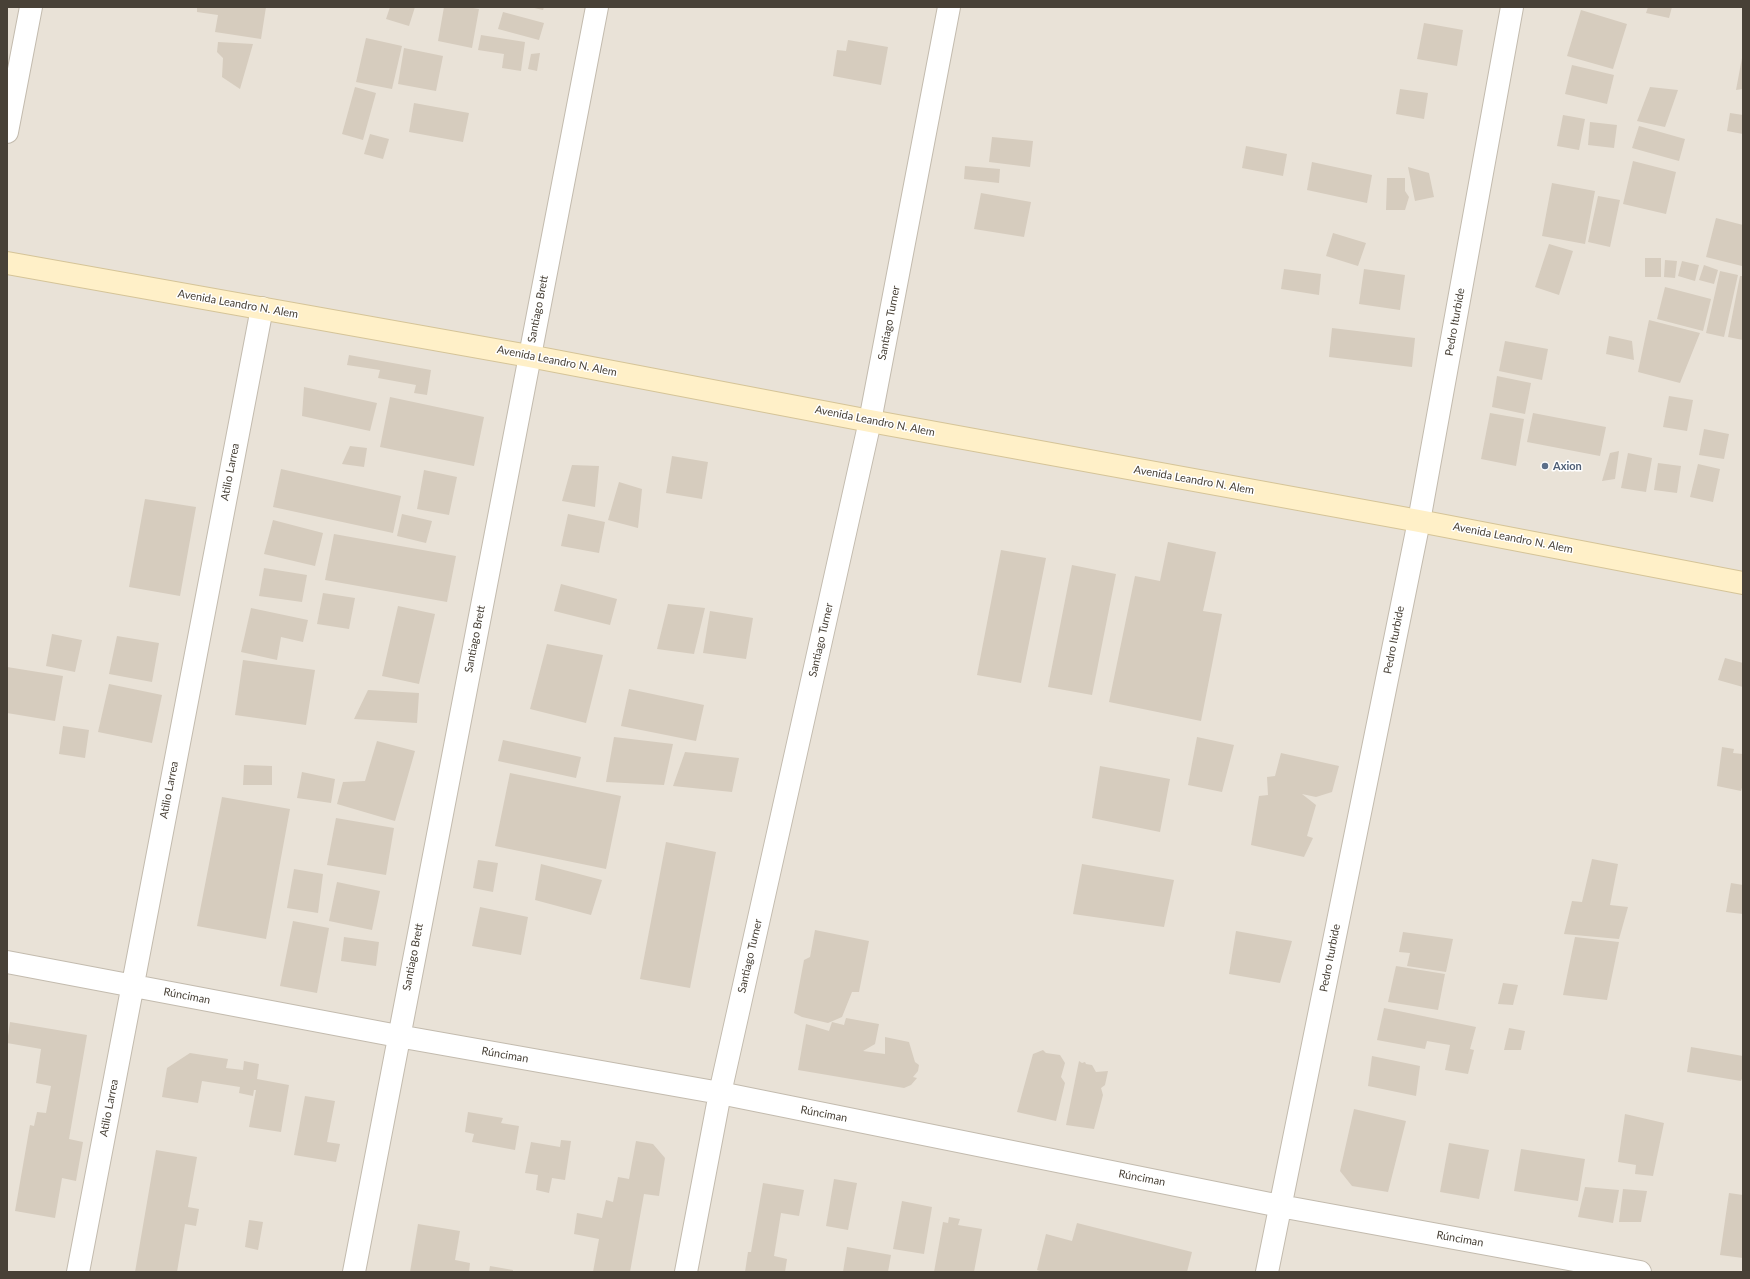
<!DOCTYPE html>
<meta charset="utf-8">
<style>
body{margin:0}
#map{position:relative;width:1750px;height:1279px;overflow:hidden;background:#f4f1e9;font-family:Lato,sans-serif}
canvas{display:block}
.frame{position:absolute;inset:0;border:8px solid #484137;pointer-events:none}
</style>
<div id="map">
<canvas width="1750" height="1279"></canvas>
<div class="frame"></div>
</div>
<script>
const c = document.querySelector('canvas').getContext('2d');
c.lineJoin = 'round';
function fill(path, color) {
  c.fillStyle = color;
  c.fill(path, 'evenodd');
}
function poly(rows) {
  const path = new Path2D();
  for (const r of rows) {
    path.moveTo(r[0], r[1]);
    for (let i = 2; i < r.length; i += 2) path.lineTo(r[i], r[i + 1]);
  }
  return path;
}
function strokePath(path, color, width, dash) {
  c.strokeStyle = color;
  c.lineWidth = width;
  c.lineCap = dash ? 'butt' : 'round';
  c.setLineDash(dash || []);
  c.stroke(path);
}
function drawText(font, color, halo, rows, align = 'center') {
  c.font = font + ' Lato,sans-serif';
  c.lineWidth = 3;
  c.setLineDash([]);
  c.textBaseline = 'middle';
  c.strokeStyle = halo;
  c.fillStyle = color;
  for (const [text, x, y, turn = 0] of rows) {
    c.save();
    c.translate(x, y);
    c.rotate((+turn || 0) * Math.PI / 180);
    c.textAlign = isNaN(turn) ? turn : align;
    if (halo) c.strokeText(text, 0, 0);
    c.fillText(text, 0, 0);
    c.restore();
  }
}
const residential = poly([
 [7,7,1743,7,1743,1272,7,1272]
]);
const building = poly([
 [197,7,266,7,261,39,215,32,218,15,197,12],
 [390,7,415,7,409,26,386,19],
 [444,7,467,7,479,9,472,48,438,41],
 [530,7,544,7,543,10],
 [1648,7,1672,7,1669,18,1646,13],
 [1581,10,1627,24,1613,69,1567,56],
 [503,12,544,23,539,40,498,29],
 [1424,23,1463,30,1457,66,1417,59],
 [481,35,525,42,521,71,502,68,504,54,478,50],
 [366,38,402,46,392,89,356,82],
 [848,40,888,47,881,85,833,76,837,50,846,51],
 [218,42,253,44,240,89,222,77,223,58,217,52],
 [404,48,443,56,436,91,398,84],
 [540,53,537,71,528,69,531,54],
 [1742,58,1743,89,1736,90],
 [1572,65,1614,75,1607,104,1565,94],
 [355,87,376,93,363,140,342,134],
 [1650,87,1678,90,1665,127,1637,121],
 [1400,89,1428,93,1424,119,1396,114],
 [414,103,469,113,463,142,409,132],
 [1730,113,1743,115,1743,134,1727,131],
 [1563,115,1585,119,1579,150,1557,146],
 [1590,122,1617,125,1614,148,1588,145],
 [1639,126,1685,139,1679,161,1632,148],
 [370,134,389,139,383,159,364,154],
 [992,137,1033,141,1030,167,989,162],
 [1246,146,1287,154,1283,176,1242,168],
 [1633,161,1676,172,1666,214,1623,204],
 [1312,162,1372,175,1367,203,1307,190],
 [965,166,1000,169,999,183,964,179],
 [1408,167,1429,173,1434,197,1415,201],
 [1387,178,1405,178,1405,191,1409,197,1405,210,1386,210],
 [1552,183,1595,191,1585,244,1542,236],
 [981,193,1031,202,1024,237,974,229],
 [1598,196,1620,200,1610,247,1588,242],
 [1716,218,1743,225,1742,266,1706,257],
 [1333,233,1366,243,1358,266,1326,256],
 [1549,244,1573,251,1559,295,1535,287],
 [1645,258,1661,258,1661,277,1645,277],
 [1665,260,1677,261,1675,278,1664,277],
 [1682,261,1699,265,1695,281,1678,276],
 [1704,265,1718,270,1714,284,1699,280],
 [1284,269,1321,274,1319,295,1281,289],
 [1364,269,1405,275,1400,310,1359,304],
 [1720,271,1738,275,1724,337,1706,333],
 [1740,276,1743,276,1743,340,1728,337],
 [1665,287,1711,299,1703,331,1657,319],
 [1649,320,1700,333,1680,383,1638,372],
 [1332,328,1415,338,1412,367,1329,357],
 [1609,336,1632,341,1634,360,1606,354],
 [1505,341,1548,349,1542,380,1499,371],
 [349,355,431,370,427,395,414,393,416,385,378,378,380,370,347,365],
 [1497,376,1531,383,1525,414,1492,407],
 [304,387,377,403,370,431,302,416],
 [1669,396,1693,400,1687,431,1663,427],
 [390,397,484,417,474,466,380,447],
 [1490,413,1524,419,1516,466,1481,459],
 [1533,413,1606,427,1600,456,1527,442],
 [1704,429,1729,434,1724,459,1699,455],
 [350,446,367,448,364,467,342,464],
 [1619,451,1615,479,1602,481,1610,453],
 [1628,453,1652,458,1646,492,1621,488],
 [672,456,708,462,702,499,666,493],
 [1658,463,1681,466,1677,493,1654,490],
 [1698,464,1720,469,1713,502,1690,497],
 [572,465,599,466,595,507,562,501],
 [281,469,401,496,393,533,273,507],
 [424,470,457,477,449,515,417,509],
 [619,482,642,489,638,528,608,520],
 [145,499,196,507,180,596,129,587],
 [402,514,432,521,426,543,397,536],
 [568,514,605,522,599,553,561,546],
 [273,520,323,533,315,566,264,554],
 [334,534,456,556,447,602,325,580],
 [1168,542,1216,552,1203,611,1222,614,1201,721,1109,702,1135,576,1160,581],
 [1001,550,1046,558,1021,683,977,675],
 [1072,565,1116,574,1092,695,1048,687],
 [264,568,307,575,302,602,259,596],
 [561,584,617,599,610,625,554,611],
 [323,593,355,598,349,629,317,624],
 [668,604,705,608,694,654,657,649],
 [398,606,435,614,419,684,382,676],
 [251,608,308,620,303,642,281,637,277,660,241,652],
 [710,611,753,618,746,659,703,653],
 [52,634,82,640,75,672,46,666],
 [117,636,159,643,152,682,109,674],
 [547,644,603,655,586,723,530,709],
 [1725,658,1743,663,1743,687,1718,680],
 [243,660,315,670,306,725,235,715],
 [7,667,63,676,55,721,7,713],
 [109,684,162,695,152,743,98,732],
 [629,689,704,705,696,741,621,726],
 [368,690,419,693,417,723,354,719],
 [63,726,89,730,85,758,59,754],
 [614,737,673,744,664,785,606,782],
 [1197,737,1234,745,1222,792,1188,785],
 [503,740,581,757,576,778,498,761],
 [377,741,415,751,395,821,337,804,343,782,365,781],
 [1722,747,1734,749,1733,753,1743,754,1743,784,1741,791,1717,786],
 [685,752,739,758,732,792,673,786],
 [1281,753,1339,766,1332,792,1316,797,1302,794,1316,805,1307,836,1313,838,1304,857,1251,845,1259,796,1268,795,1267,777,1275,776],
 [244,765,272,766,272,785,243,785],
 [1100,766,1170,779,1160,832,1092,818],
 [302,772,335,779,331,803,297,798],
 [510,773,621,796,606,869,495,846],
 [222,797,290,809,266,939,197,926],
 [336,818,394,828,386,875,327,865],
 [666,842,716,852,690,988,640,979],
 [1592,859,1618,864,1610,905,1628,907,1619,939,1564,934,1572,901,1582,902],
 [478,860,498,863,493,892,473,888],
 [541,864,602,880,591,915,535,900],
 [1082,864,1174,880,1164,927,1073,914],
 [294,869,323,874,318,913,287,908],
 [337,882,380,891,372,930,329,921],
 [1731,883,1743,885,1743,914,1726,912],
 [480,907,528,917,521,955,472,946],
 [293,921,329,928,317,993,280,986],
 [815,930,869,941,859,992,852,992,842,1017,828,1023,802,1017,794,1013,804,960,810,957],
 [1236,931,1292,941,1280,983,1229,974],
 [1403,932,1453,939,1446,972,1407,966,1410,953,1399,952],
 [344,937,379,942,376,966,341,961],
 [1575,937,1619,942,1607,1000,1563,995],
 [1396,966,1445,974,1438,1010,1388,1002],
 [1503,983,1518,985,1513,1005,1498,1004],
 [1384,1008,1476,1027,1470,1049,1474,1050,1468,1074,1445,1070,1450,1045,1427,1041,1425,1049,1377,1040],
 [846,1018,879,1024,875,1044,863,1051,885,1054,885,1037,909,1042,915,1062,919,1065,918,1071,913,1077,917,1078,911,1085,904,1088,798,1070,806,1024,829,1031,832,1022,844,1025],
 [10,1022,87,1035,69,1139,83,1142,76,1181,62,1178,55,1218,15,1211,30,1125,34,1126,37,1112,46,1113,51,1086,36,1083,41,1049,7,1043],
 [1509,1028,1525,1031,1521,1050,1504,1050],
 [1691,1047,1743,1056,1743,1076,1741,1081,1687,1072],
 [1043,1050,1046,1053,1060,1055,1065,1063,1061,1077,1065,1083,1056,1121,1017,1112,1033,1054],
 [190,1053,228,1059,226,1068,243,1070,244,1061,259,1064,257,1079,289,1085,281,1132,249,1127,256,1090,254,1090,253,1096,239,1093,240,1087,202,1081,198,1103,162,1097,167,1068],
 [1372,1056,1420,1066,1416,1096,1368,1086],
 [1079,1061,1082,1063,1085,1062,1086,1064,1092,1065,1096,1072,1108,1071,1105,1085,1101,1088,1103,1095,1094,1129,1066,1125],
 [305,1096,335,1101,327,1142,340,1144,336,1162,294,1155],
 [1354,1109,1406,1121,1388,1192,1352,1186,1340,1171],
 [468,1112,503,1118,501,1123,519,1126,515,1150,472,1142,474,1134,465,1132],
 [1625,1114,1664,1123,1653,1176,1635,1174,1636,1165,1618,1162],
 [561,1140,571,1141,565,1180,552,1178,549,1193,536,1190,538,1175,525,1173,531,1142,560,1147],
 [636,1141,653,1144,665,1158,659,1196,644,1194,630,1272,593,1272,599,1239,574,1234,577,1213,602,1218,606,1200,613,1202,618,1177,629,1179],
 [1449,1143,1489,1150,1479,1199,1440,1192],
 [1521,1149,1585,1159,1578,1201,1514,1191],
 [156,1150,197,1157,188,1207,199,1209,196,1226,185,1224,177,1272,135,1272],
 [834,1179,857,1183,848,1230,826,1226],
 [763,1183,804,1190,799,1216,781,1213,774,1256,787,1259,785,1272,745,1272,748,1252,751,1252],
 [1585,1187,1619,1190,1613,1223,1578,1217],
 [1623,1189,1647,1191,1641,1222,1619,1222],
 [1729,1193,1743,1195,1743,1258,1720,1255],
 [902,1201,932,1207,924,1254,893,1249],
 [949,1217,960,1219,958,1225,982,1229,974,1272,934,1272,943,1222,948,1223],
 [249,1220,263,1222,258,1250,245,1247],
 [1077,1223,1192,1252,1187,1272,1044,1272,1037,1270,1046,1234,1072,1241],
 [418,1224,460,1231,455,1260,470,1263,469,1272,410,1272],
 [847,1247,891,1255,888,1272,843,1272],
 [490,1266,513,1270,513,1272,489,1272]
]);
const street = poly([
 [7,132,31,7],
 [7,962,398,1036,720,1093,1280,1206,1640,1272],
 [78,1272,262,308],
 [354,1272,597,7],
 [686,1272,720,1093,870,421,949,7],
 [1267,1272,1419,521,1512,7]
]);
const secondary = poly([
 [7,263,529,356,870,421,1419,521,1743,583]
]);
const markers = [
 [1545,466,4,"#5c6f8a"]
];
const streetNames = [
 ["Avenida Leandro N. Alem",238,304,10],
 ["Santiago Brett",538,309,-79],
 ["Pedro Iturbide",1455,322,-80],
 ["Santiago Turner",889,323,-79],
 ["Avenida Leandro N. Alem",557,361,11],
 ["Avenida Leandro N. Alem",875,421,11],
 ["Atilio Larrea",230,472,-79],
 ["Avenida Leandro N. Alem",1194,480,10],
 ["Avenida Leandro N. Alem",1513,538,11],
 ["Santiago Brett",475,639,-79],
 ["Santiago Turner",821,640,-77],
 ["Pedro Iturbide",1394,640,-79],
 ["Atilio Larrea",169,790,-79],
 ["Santiago Turner",750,956,-77],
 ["Santiago Brett",413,957,-79],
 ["Pedro Iturbide",1330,958,-79],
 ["Rúnciman",187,996,11],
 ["Rúnciman",505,1055,10],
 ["Atilio Larrea",109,1108,-79],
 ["Rúnciman",824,1114,11],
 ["Rúnciman",1142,1178,11],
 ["Rúnciman",1460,1239,10]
];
const serviceNames = [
 ["Axion",1553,466]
];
fill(residential, '#e9e2d7');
fill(building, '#d6ccbe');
strokePath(street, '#c3bbae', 24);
strokePath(secondary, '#d5c498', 24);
strokePath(street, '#fff', 22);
strokePath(secondary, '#fff0c8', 22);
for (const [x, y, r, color] of markers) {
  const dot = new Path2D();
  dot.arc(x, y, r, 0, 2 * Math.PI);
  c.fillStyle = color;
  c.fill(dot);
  strokePath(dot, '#fff', 1.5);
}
drawText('11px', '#484137', '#fff', streetNames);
drawText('bold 11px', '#4e5e75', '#fff', serviceNames, 'left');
</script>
